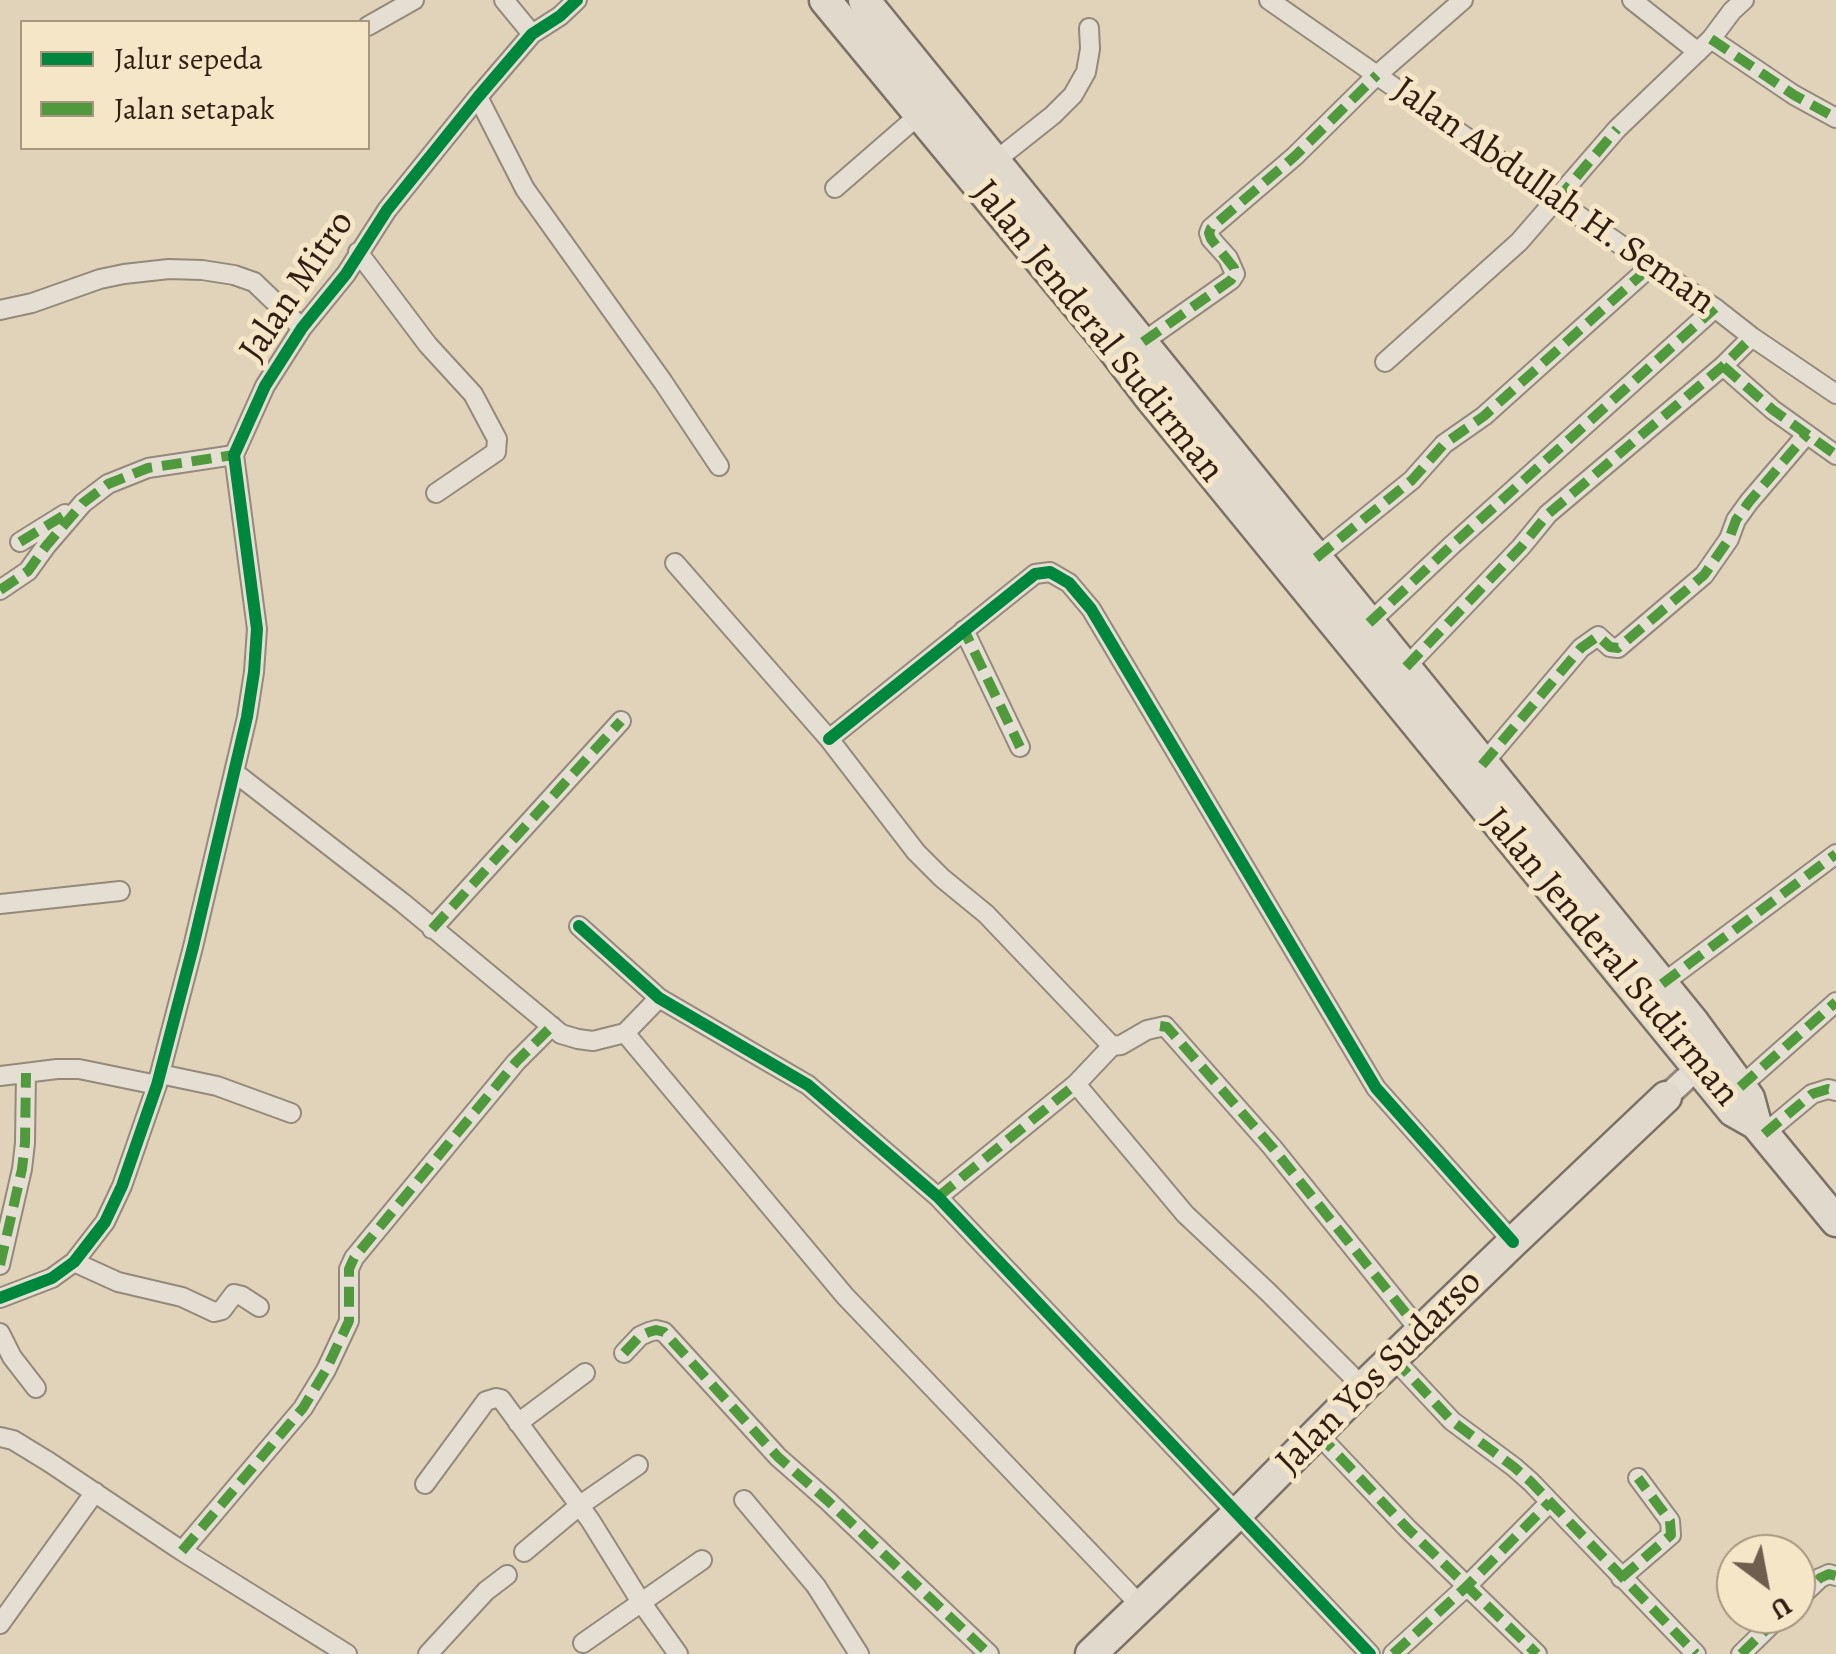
<!DOCTYPE html>
<style>
body{margin:0}
#map{position:relative;width:1836px;height:1654px;overflow:hidden;background:#e1d3ba;font-family:Alegreya,serif}
canvas{display:block}
.legend{position:absolute;left:20px;top:20px;width:350px;height:130px;box-sizing:border-box;background:#f5e6c8;border:2px solid #a79680;margin:0;padding:12px 18px;list-style:none;font-size:30px;color:#321d13}
.legend li{display:flex;align-items:center;gap:20px;height:50px}
.legend b{width:50px;border:2px solid #a79680}
.north{position:absolute;left:1716px;top:1534px;width:100px;height:100px;box-sizing:border-box;background:#f5e6c8;border:2px solid #a79680;border-radius:50%;rotate:148deg;font-size:28px;font-weight:700;line-height:40px;text-align:center;color:#321d13}
.north::after{content:'';display:block;margin:auto;width:35px;height:45px;background:#6f5d4d;clip-path:polygon(50% 0,100% 100%,50% 72%,0 100%)}
</style>
<div id="map">
<canvas width="1836" height="1654"></canvas>
<ul class="legend">
<li><b style="height:12px;background:#00873e"></b>Jalur sepeda</li>
<li><b style="height:12px;background:#509a3d"></b>Jalan setapak</li>
</ul>
<div class="north">U</div>
</div>
<script>
const c = document.querySelector('canvas').getContext('2d');
c.lineJoin = 'round';
function poly(rows) {
  const path = new Path2D();
  for (const r of rows) {
    path.moveTo(r[0], r[1]);
    for (let i = 2; i < r.length; i += 2) path.lineTo(r[i], r[i + 1]);
  }
  return path;
}
function strokePath(path, color, width, dash) {
  c.strokeStyle = color;
  c.lineWidth = width;
  c.lineCap = dash ? 'butt' : 'round';
  c.setLineDash(dash || []);
  c.stroke(path);
}
function drawText(font, color, halo, rows, align = 'center') {
  c.font = font + ' Alegreya,serif';
  c.lineWidth = 10;
  c.setLineDash([]);
  c.textBaseline = 'middle';
  c.strokeStyle = halo;
  c.fillStyle = color;
  for (const [text, x, y, turn = 0] of rows) {
    c.save();
    c.translate(x, y);
    c.rotate((+turn || 0) * Math.PI / 180);
    c.textAlign = isNaN(turn) ? turn : align;
    if (halo) c.strokeText(text, 0, 0);
    c.fillText(text, 0, 0);
    c.restore();
  }
}
const minor = poly([
 [504,0,532,34],
 [1269,0,1651,266,1715,308,1752,337,1836,394],
 [1632,0,1698,52],
 [368,26,414,0],
 [1711,39,1794,95,1836,118],
 [478,97,525,189,663,382,719,466],
 [995,161,1053,115,1073,95,1086,72,1090,49,1089,28],
 [835,188,919,115],
 [358,252,428,345,473,394,497,439,496,452,436,493],
 [0,310,32,303,100,279,124,274,169,269,202,270,234,275,254,282,302,328],
 [1143,342,1231,280,1235,274,1228,258,1211,239,1209,233,1211,228,1295,156,1377,75,1463,0],
 [1385,362,1519,242,1617,129,1711,39,1732,11,1744,0],
 [1723,366,1773,410,1836,455],
 [20,542,65,514],
 [1316,558,1412,480,1444,444,1484,416,1651,266],
 [675,563,829,739,916,852,942,878,986,914,1112,1046],
 [0,590,28,571,46,546,83,503,108,484,148,468,234,455],
 [1369,623,1452,545,1715,308],
 [964,630,1020,747],
 [1406,667,1521,547,1548,514,1723,366,1752,337],
 [829,739,1035,574,1050,572,1069,583,1091,609,1376,1088,1513,1242],
 [1482,765,1581,648,1598,636,1610,647,1618,648,1704,575,1729,539,1736,520,1749,502,1807,434],
 [234,772,403,903,561,1034,578,1039,593,1041,625,1033,659,998],
 [0,904,120,891],
 [579,926,659,998,808,1085,938,1197,1370,1654],
 [432,929,621,721],
 [1662,984,1836,854],
 [625,1033,845,1296,1142,1607],
 [160,1074,217,1086,291,1113],
 [0,1076,57,1069,79,1069,157,1085],
 [1076,1084,1185,1214,1268,1292,1363,1387],
 [1740,1087,1836,1002],
 [1764,1134,1812,1094,1828,1089,1836,1091],
 [938,1197,1076,1084,1112,1046,1121,1045,1147,1030,1165,1026,1272,1147,1421,1332],
 [74,1262,118,1282,182,1297,214,1312,222,1310,234,1294,242,1296,259,1307],
 [0,1265,22,1169,25,1143,26,1073],
 [0,1298,52,1278,74,1262,105,1222,122,1186,157,1085,193,947,247,717,254,672,257,629,234,455,265,386,302,328,346,274,387,210,478,97,532,34,560,16,577,0],
 [0,1333,12,1357,36,1388],
 [624,1353,640,1336,649,1332,656,1330,664,1332,778,1457,828,1501,989,1654],
 [1394,1359,1452,1421,1514,1467,1531,1482,1696,1654],
 [518,1423,585,1373],
 [1318,1434,1408,1529,1537,1654],
 [0,1437,13,1440,49,1462,182,1551,347,1654],
 [425,1484,486,1401,496,1398,501,1399,590,1520,641,1602,678,1654],
 [744,1500,816,1586,859,1654],
 [182,1551,303,1408,326,1370,349,1321,349,1269,354,1258,516,1062,552,1026],
 [524,1552,579,1506,638,1465],
 [1621,1578,1671,1535,1670,1521,1638,1478],
 [1796,1601,1820,1578,1829,1574,1836,1576],
 [0,1624,95,1492],
 [583,1643,702,1560],
 [428,1654,486,1591,507,1575],
 [1393,1654,1466,1587,1550,1502],
 [1741,1654,1782,1614]
]);
const tertiary = poly([
 [1666,1097,1707,1059]
]);
const trunk = poly([
 [825,0,1106,340,1152,400,1733,1111,1756,1124,1836,1221],
 [864,0,1694,1023,1749,1098,1756,1124],
 [1091,1654,1238,1513,1363,1387,1513,1242,1666,1097]
]);
const quiet = poly([
 [1711,39,1794,95,1836,118],
 [1557,200,1617,129],
 [1143,342,1231,280,1235,274,1234,268,1211,239,1209,233,1211,228,1295,156,1377,75],
 [1723,366,1773,410,1836,455],
 [20,542,66,514],
 [1316,558,1412,480,1444,444,1484,416,1651,266],
 [0,590,28,571,46,546,83,503,108,484,148,468,234,455],
 [1369,623,1452,545,1715,308],
 [959,634,964,630,1020,747],
 [1406,667,1521,547,1548,514,1723,366,1752,337],
 [1482,765,1581,648,1598,636,1610,647,1618,648,1704,575,1729,539,1736,520,1749,502,1807,434],
 [432,929,621,721],
 [1662,984,1836,854],
 [1160,1026,1167,1027,1272,1147,1421,1332],
 [1740,1087,1836,1002],
 [1764,1134,1812,1094,1828,1089,1836,1091],
 [938,1197,1076,1084],
 [0,1265,22,1169,25,1143,26,1073],
 [624,1353,640,1336,649,1332,656,1330,664,1332,778,1457,828,1501,989,1654],
 [1394,1359,1452,1421,1514,1467,1531,1482,1696,1654],
 [1318,1434,1408,1529,1537,1654],
 [182,1551,303,1408,326,1370,349,1321,349,1269,354,1258,516,1062,552,1026],
 [1621,1578,1671,1535,1670,1521,1638,1478],
 [1796,1601,1820,1578,1829,1574,1836,1576],
 [1393,1654,1466,1587,1550,1502],
 [1741,1654,1782,1614]
]);
const cycleway = poly([
 [829,739,1035,574,1050,572,1069,583,1091,609,1376,1088,1513,1242],
 [579,926,659,998,808,1085,938,1197,1370,1654],
 [0,1298,52,1278,74,1262,105,1222,122,1186,157,1085,193,947,247,717,254,672,257,629,234,455,265,386,302,328,346,274,387,210,478,97,532,34,560,16,577,0]
]);
const streetNames = [
 ["Jalan Abdullah H. Seman",1553,197,35],
 ["Jalan Mitro",298,287,-56],
 ["Jalan Jenderal Sudirman",1097,332,51],
 ["Jalan Jenderal Sudirman",1610,958,50],
 ["Jalan Yos Sudarso",1380,1373,-45]
];
strokePath(minor, '#94897a', 22);
strokePath(tertiary, '#94897a', 28);
strokePath(trunk, '#7b7164', 35);
strokePath(minor, '#e5dfd3', 18);
strokePath(tertiary, '#e5dfd3', 22);
strokePath(trunk, '#e1d9cb', 30);
strokePath(quiet, '#509a3d', 10, [20, 10]);
strokePath(cycleway, '#00873e', 12);
drawText('38px', '#321d13', '#f5e6c8', streetNames);
</script>
